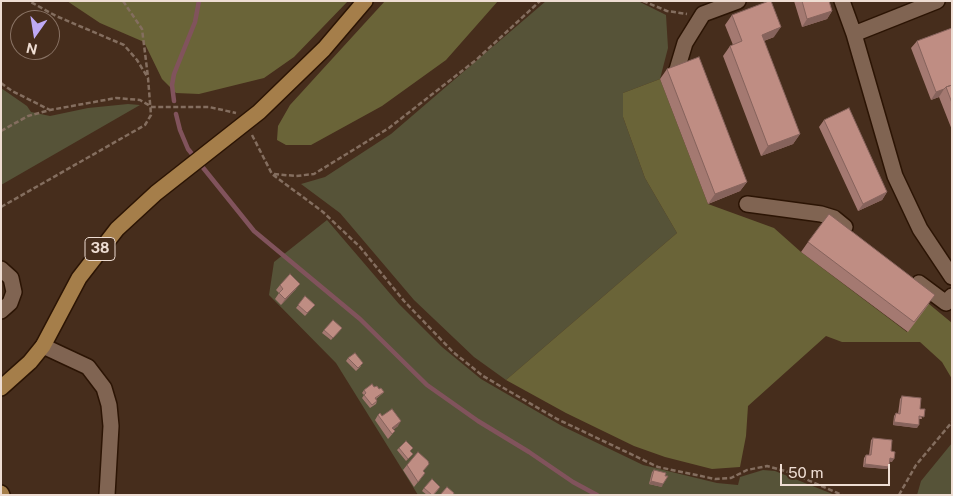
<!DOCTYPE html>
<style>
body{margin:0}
#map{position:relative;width:953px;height:496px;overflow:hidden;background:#462d1c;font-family:"Public Sans",sans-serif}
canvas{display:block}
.frame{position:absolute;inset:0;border:2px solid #eeddd3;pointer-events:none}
.north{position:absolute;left:10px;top:10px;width:50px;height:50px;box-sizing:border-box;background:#462d1c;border:1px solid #897365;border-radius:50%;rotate:193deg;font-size:14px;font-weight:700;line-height:20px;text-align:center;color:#eeddd3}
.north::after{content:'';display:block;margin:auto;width:18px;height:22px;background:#bea9f5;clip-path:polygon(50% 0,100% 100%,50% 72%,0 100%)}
.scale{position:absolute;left:780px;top:464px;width:110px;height:22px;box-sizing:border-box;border:2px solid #eeddd3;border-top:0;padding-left:6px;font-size:15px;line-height:18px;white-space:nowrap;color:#eeddd3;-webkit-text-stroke:4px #462d1c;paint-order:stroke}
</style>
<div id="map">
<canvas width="953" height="496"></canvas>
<div class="frame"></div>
<div class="north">N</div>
<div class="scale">50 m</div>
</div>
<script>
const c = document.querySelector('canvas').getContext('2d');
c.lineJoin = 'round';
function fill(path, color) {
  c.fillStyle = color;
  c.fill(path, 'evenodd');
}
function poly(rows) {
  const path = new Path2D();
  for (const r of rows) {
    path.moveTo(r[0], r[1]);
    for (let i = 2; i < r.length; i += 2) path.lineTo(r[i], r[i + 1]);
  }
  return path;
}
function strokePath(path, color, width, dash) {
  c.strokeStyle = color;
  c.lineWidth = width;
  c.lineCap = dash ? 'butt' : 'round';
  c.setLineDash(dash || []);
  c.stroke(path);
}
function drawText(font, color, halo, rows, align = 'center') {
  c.font = font + ' "Public Sans",sans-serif';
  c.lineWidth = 5;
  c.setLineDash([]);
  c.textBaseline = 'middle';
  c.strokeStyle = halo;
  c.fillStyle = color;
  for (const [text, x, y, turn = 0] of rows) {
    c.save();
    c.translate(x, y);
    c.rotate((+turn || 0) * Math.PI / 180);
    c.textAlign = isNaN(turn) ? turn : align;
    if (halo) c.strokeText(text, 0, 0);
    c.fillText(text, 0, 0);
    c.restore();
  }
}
const green = poly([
 [546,1,638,1,666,15,668,48,660,79,623,93,623,117,645,178,677,233,506,380,474,357,414,300,340,213,301,184,325,177,391,134],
 [1,88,27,106,31,112,50,116,88,108,128,104,140,105,1,185],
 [327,220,399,304,442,347,481,379,562,426,643,465,717,483,738,485,740,477,763,470,775,471,835,495,418,495,336,363,269,295,274,262],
 [952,443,952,495,917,495,921,481]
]);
const forest = poly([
 [67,1,348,1,294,57,264,78,199,94,176,93,162,79,144,42,100,23],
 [385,1,498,1,446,60,382,106,311,145,286,145,277,140,278,126,290,105],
 [660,79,708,204,774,228,801,252,907,332,929,304,952,323,952,379,942,362,920,342,842,342,826,336,748,406,746,436,740,467,712,469,665,457,634,446,566,413,506,380,677,233,645,178,623,117,623,93]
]);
const stream = poly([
 [174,101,172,85,174,74,195,22,199,1],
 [176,114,180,130,188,149,254,231,360,319,427,385,478,421,529,452,573,482,597,495]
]);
const path = poly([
 [123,1,142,29,148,77],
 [643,1,667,11,687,14],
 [1,83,12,91,50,110],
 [1,131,28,116,50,110,116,98,140,100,152,107,209,107,236,113],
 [252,135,272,174,323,212,360,247,404,301,453,352,483,376,557,419,658,467,715,479,731,478,747,470,767,466,792,473,842,495],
 [274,174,296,176,314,174,389,128,476,60,540,1],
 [1,207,145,125,151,115,148,78,137,60,124,45,56,16,29,1],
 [899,495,916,465,952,422]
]);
const minor = poly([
 [842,1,854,34,895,176,920,229,952,277],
 [854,34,937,1],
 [676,73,685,43,703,14,738,1],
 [747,204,821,214,834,218,845,227],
 [1,269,11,278,14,292,10,303,1,311],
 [919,283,946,303,952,296],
 [43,346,88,367,104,388,109,405,111,426,107,495]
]);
const major = poly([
 [1,388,30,362,43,346,79,278,117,229,156,193,259,112,324,49,365,1],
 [1,493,2,495]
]);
const wall = poly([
 [794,1,829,1,832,11,827,19,802,27],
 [732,15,774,37,764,41,800,134,793,144,761,156,723,56,730,46,733,45,725,25],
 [952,28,952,130,939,97,931,100,911,48,917,41],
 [667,69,747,182,740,191,708,204,660,79],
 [824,120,887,192,882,200,858,211,819,127],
 [808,242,929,304,908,332,801,252],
 [280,285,296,289,281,305,275,299,279,293,276,290],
 [305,296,315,305,305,316,296,308],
 [342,328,331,340,322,333,324,330],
 [348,358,361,366,356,371,346,361],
 [374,387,384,392,382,394,376,399,377,401,376,404,370,408,362,398,364,395,362,393,364,390],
 [902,396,920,409,922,419,919,419,917,428,893,425,894,416,896,413,898,414,900,399],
 [378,415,382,416,398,426,393,430,395,431,388,439,375,420],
 [873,438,891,451,892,462,889,461,887,469,863,467,864,458,866,455,869,455,871,440],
 [399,448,410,451,413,454,406,461,397,450],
 [407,465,423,472,425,473,414,487,403,470],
 [654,470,662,487,649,484,652,472],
 [440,487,434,495,427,495,422,491,424,488]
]);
const shadedWall = poly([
 [832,11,827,19,802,27,807,19],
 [781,27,774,37,755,44,762,35],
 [944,89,939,97,931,100,936,92],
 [800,134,793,144,761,156,768,146],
 [747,182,740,191,708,204,715,194],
 [887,192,882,200,858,211,863,204],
 [300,284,296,289,281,305,285,299],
 [401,421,398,426,390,432,392,428],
 [894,422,919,425,917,428,893,425],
 [890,458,894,459,892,462,888,461],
 [865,464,889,467,887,469,863,467],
 [651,481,663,484,662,487,649,484]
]);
const building = poly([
 [769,1,771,1,781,27,762,35,800,134,768,146,730,46,742,41,732,15,769,1],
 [802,1,829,1,832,11,807,19,802,1],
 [952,28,952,85,946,87,944,89,936,92,917,41,952,28],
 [699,57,747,182,715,194,667,69,699,57],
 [952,85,952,103,946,87,952,85],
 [849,108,887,192,863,204,824,120,849,108],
 [829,214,935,295,914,322,808,242,829,214],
 [290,274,300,284,285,299,279,293,283,289,280,285,290,274],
 [305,296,315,305,307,313,298,305,305,296],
 [333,320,342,328,333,338,324,330,333,320],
 [355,353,363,363,358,368,348,358,355,353],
 [372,384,374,387,377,386,379,389,381,388,384,392,375,398,377,401,372,405,364,395,366,393,364,390,372,384],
 [902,396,921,398,920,409,925,409,924,417,919,416,919,425,894,422,896,413,900,414,902,396],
 [392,409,401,421,392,428,395,431,392,434,378,415,380,413,382,416,392,409],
 [873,438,892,440,891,451,895,452,894,459,890,458,889,467,865,464,866,455,871,455,873,438],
 [406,441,413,448,410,451,413,454,408,459,399,448,406,441],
 [418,452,428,461,429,464,423,471,425,473,418,482,407,465,418,452],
 [654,470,666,473,665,476,668,476,663,484,651,481,654,470],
 [432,479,440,487,433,495,432,495,424,488,432,479],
 [447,487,454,493,453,495,440,495,447,487]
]);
const shields = [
 [100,249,30]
];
const shieldNames = [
 ["38",100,249]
];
fill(green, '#565338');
fill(forest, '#6a6438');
strokePath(stream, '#81535c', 4.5);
strokePath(minor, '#2b1404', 18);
strokePath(major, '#2b1404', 18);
strokePath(path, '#846e5f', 2.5, [5, 2.5]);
strokePath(minor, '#806452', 15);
strokePath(major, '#a57e4a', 15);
fill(wall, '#a47971');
fill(shadedWall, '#86635c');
fill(building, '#bf8d83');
strokePath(building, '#86635c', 1);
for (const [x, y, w] of shields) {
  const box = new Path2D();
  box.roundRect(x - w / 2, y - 11.5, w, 23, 4);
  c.fillStyle = '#462d1c';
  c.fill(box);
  strokePath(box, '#eeddd3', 1);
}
drawText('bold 14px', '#eeddd3', null, shieldNames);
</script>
